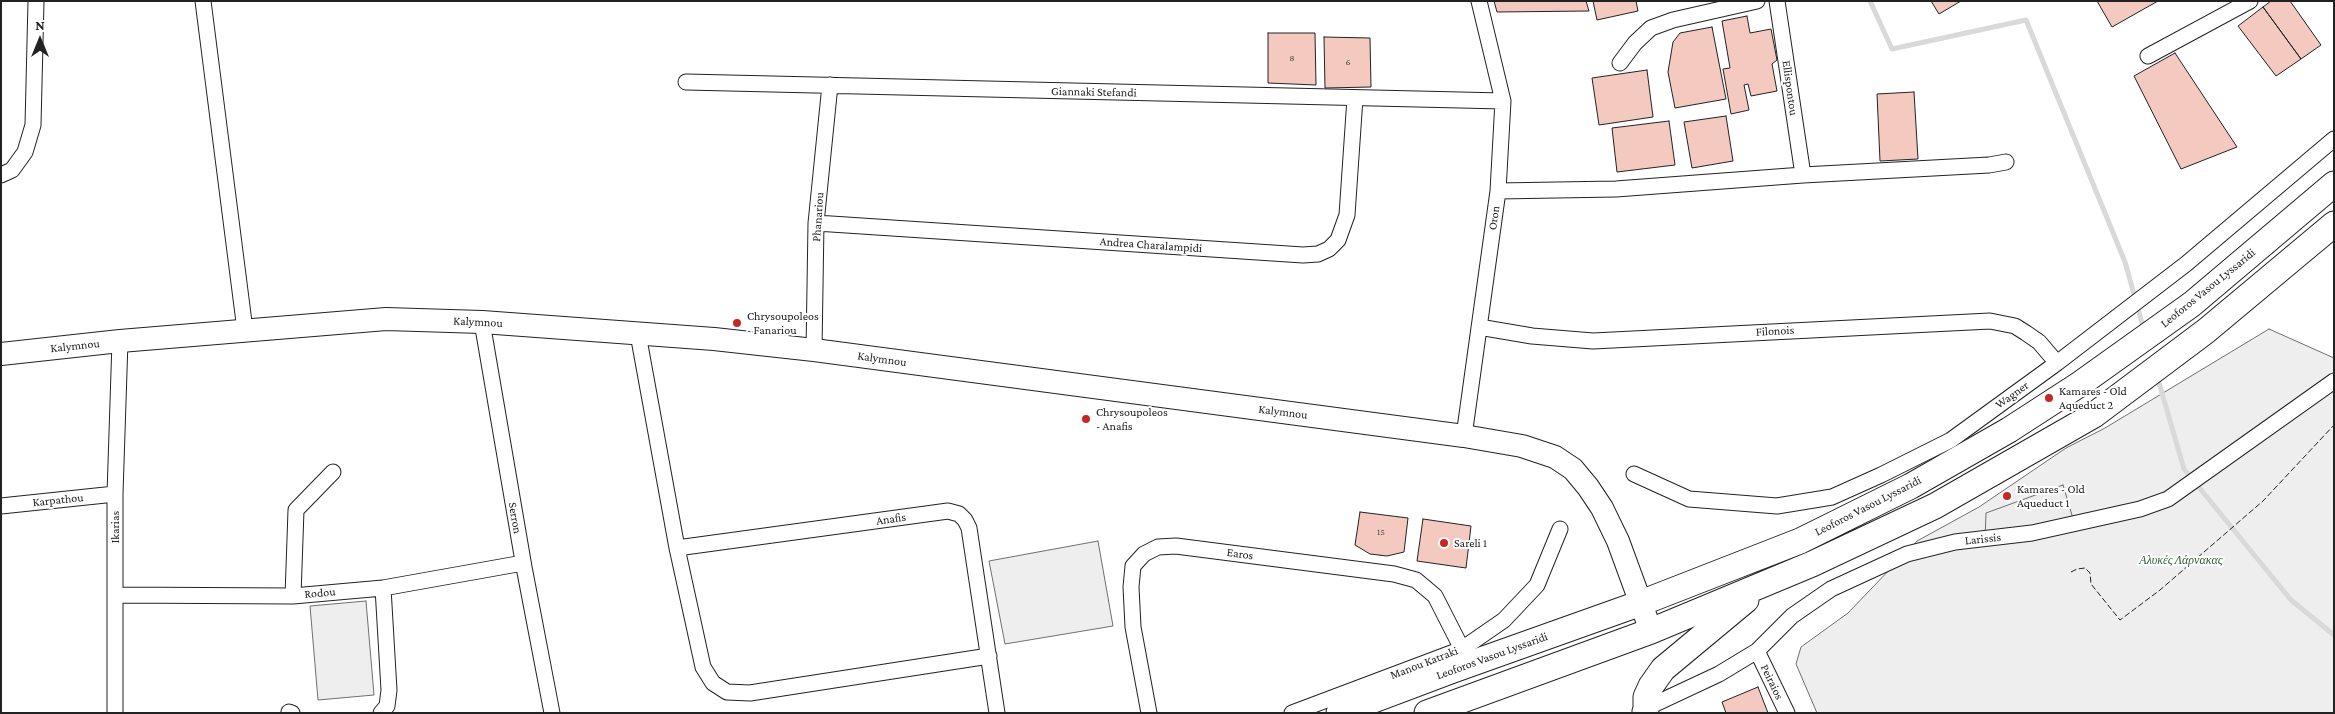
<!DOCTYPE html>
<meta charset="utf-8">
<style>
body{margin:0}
#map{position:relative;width:2335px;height:714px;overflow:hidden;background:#fff;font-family:"Crimson Pro",serif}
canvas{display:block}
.frame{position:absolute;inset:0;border:2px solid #222;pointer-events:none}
.north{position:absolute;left:15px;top:15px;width:50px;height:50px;-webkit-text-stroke:4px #fff;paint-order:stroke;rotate:0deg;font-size:14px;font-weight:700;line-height:20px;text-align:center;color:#222}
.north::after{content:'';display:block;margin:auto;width:18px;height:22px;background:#222;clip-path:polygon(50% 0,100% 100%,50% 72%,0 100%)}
</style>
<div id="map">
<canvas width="2335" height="714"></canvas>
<div class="frame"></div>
<div class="north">N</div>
</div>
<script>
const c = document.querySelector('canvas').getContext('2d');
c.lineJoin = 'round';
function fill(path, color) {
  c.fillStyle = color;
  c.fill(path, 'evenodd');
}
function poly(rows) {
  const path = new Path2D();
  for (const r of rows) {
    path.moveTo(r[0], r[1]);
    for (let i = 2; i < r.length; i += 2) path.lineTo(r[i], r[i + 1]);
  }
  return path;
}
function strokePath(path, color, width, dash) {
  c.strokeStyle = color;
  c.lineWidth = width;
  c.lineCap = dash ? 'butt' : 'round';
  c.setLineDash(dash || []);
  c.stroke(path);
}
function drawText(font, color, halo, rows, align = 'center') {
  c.font = font + ' "Crimson Pro",serif';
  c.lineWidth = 4;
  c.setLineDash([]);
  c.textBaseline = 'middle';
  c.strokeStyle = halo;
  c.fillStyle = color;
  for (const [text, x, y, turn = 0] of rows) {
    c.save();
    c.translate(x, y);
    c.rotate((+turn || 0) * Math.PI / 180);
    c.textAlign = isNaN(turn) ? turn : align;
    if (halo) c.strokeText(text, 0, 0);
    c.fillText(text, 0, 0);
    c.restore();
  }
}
const green = poly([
 [2269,329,2334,358,2334,713,1817,713,1796,664,1801,647,1848,613,1917,541,1979,507,2066,448,2105,428,2269,329],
 [1098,541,1113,626,1005,644,989,561,1098,541],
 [366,601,374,695,318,700,310,606,366,601]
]);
const parking = poly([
 [2063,485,2074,522,1985,540,1986,513,2063,485]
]);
const stream = poly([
 [1870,1,1892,49,2026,20,2125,262,2144,330],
 [2157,376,2184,469,2291,600,2334,635]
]);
const building = poly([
 [1494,1,1586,1,1589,11,1497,12,1494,1],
 [1593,1,1636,1,1638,11,1597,20,1593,1],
 [1931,1,1961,1,1939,14,1931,1],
 [2097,1,2158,1,2112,27,2097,1],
 [2271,1,2290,1,2321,45,2301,59,2263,7,2271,1],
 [2263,7,2301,59,2276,76,2238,26,2263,7],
 [1747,16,1750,33,1771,29,1777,60,1772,64,1777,91,1751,96,1748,84,1744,85,1749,110,1731,114,1723,69,1730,68,1722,21,1747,16],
 [1712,27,1726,99,1675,108,1668,72,1673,42,1680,33,1712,27],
 [1268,33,1315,33,1316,85,1268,83,1268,33],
 [1324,37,1370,38,1371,87,1325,88,1324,37],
 [2175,53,2237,147,2181,169,2134,76,2175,53],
 [1647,70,1653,117,1599,125,1592,78,1647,70],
 [1914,92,1918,159,1880,161,1877,94,1914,92],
 [1726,116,1733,161,1692,168,1684,122,1726,116],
 [1669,121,1675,165,1617,172,1612,128,1669,121],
 [1360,512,1408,518,1404,552,1387,556,1370,554,1355,545,1360,512],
 [1423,519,1471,526,1466,568,1417,561,1423,519],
 [1758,687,1768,713,1726,713,1722,702,1758,687]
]);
const street = poly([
 [203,1,245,330],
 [1777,1,1803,175],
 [2148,56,2250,1],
 [1620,63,1635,43,1651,28,1673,20,1757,1],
 [686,82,1503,101],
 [1,175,12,170,25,152,33,125,36,1],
 [1498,191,1616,189,1803,175,1989,165,2006,162],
 [816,223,1303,255,1318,254,1329,249,1338,240,1347,215,1355,98],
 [482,322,524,567,552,713],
 [1479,327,1532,336,1593,341,1990,321,2015,326,2026,333,2039,342,2057,363],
 [638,334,677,548,703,667,713,683,727,692,750,693,989,656],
 [814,350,816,223,830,85],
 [1464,436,1498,191,1503,101,1479,1],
 [1634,474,1689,499,1777,506,1832,497,1881,475,1951,440,2057,363,2186,264,2334,139],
 [1,506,115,494],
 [677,548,948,511,959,514,965,520,969,528,997,713],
 [115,595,293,596,383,588,523,563],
 [293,596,296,510,333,472],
 [1757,651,1787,713],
 [1640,711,1719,674,1757,651,1792,616,1831,589,1907,554,1955,542,2032,533,2140,509,2168,499,2334,381],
 [289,712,292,713],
 [115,713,115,494,120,341],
 [381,713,387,706,389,690,383,588],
 [1149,713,1133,627,1131,587,1133,566,1144,554,1158,547,1176,546,1394,574,1416,580,1435,596,1462,649],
 [1292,713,1462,649,1504,620,1537,585,1560,529]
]);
const secondary = poly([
 [1,354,120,341,386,319,482,322,714,339,814,350,1464,436,1522,446,1555,457,1573,469,1588,487,1602,508,1618,541,1651,631]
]);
const primary = poly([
 [1646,709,1646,697,1651,686,1663,669,1746,600],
 [1339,713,1453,670,1641,603,1800,541,1911,486,2009,430,2080,384,2192,304,2334,184],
 [1427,713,1651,631,1812,564,1935,506,2094,415,2206,331,2334,224]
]);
const fence = poly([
 [2071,572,2077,569,2085,568,2090,573,2091,584,2120,620,2160,590,2263,501,2334,425]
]);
const markers = [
 [737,323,5,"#c62828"],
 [2049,398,5,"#c62828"],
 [1086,419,5,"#c62828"],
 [2007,496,5,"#c62828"],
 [1444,543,5,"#c62828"]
];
const numberNames = [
 ["8",1292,58],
 ["6",1348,62],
 ["15",1381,532]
];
const streetNames = [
 ["Ellispontou",1790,88,82],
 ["Giannaki Stefandi",1094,92,1],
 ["Phanariou",818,217,-86],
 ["Oron",1494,218,-82],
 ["Andrea Charalampidi",1151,245,4],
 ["Leoforos Vasou Lyssaridi",2208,288,-39],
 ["Kalymnou",478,322,3],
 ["Filonois",1775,331,-3],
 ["Kalymnou",75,346,-6],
 ["Kalymnou",882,359,8],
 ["Wagner",2012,395,-36],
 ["Kalymnou",1283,412,7],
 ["Karpathou",58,500,-6],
 ["Leoforos Vasou Lyssaridi",1868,506,-27],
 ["Serron",515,518,80],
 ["Anafis",891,519,-8],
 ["Ikarias",115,527,-90],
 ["Larissis",1983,539,-6],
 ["Earos",1240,554,8],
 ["Rodou",320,593,-5],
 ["Leoforos Vasou Lyssaridi",1492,656,-20],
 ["Manou Katraki",1424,663,-21],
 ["Peiraios",1772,682,64]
];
const poiNames = [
 ["Chrysoupoleos",747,316],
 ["- Fanariou",747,330],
 ["Kamares - Old",2059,391],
 ["Aqueduct 2",2059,405],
 ["Chrysoupoleos",1096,412],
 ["- Anafis",1096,426],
 ["Kamares - Old",2017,489],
 ["Aqueduct 1",2017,503],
 ["Sareli 1",1454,543]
];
const parkNames = [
 ["Αλυκές Λάρνακας",2181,560]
];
fill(green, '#eee');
strokePath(green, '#6f6f6f', 1);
fill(parking, '#ededed');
strokePath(parking, '#6f6f6f', 1);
strokePath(stream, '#d9d9d9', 5);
fill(building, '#f3c9c0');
strokePath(building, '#222', 1);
strokePath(street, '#222', 17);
strokePath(secondary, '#222', 24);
strokePath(primary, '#222', 27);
strokePath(street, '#fff', 15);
strokePath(secondary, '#fff', 22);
strokePath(primary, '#fff', 25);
strokePath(fence, '#222', 1, [6, 2.5]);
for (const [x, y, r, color] of markers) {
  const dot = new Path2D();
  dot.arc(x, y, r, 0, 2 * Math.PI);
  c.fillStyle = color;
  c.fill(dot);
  strokePath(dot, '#fff', 2);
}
drawText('10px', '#564c4a', null, numberNames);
drawText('12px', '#222', '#fff', streetNames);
drawText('12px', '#222', '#fff', poiNames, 'left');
drawText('italic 12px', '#2f5e38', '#fff', parkNames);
</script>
